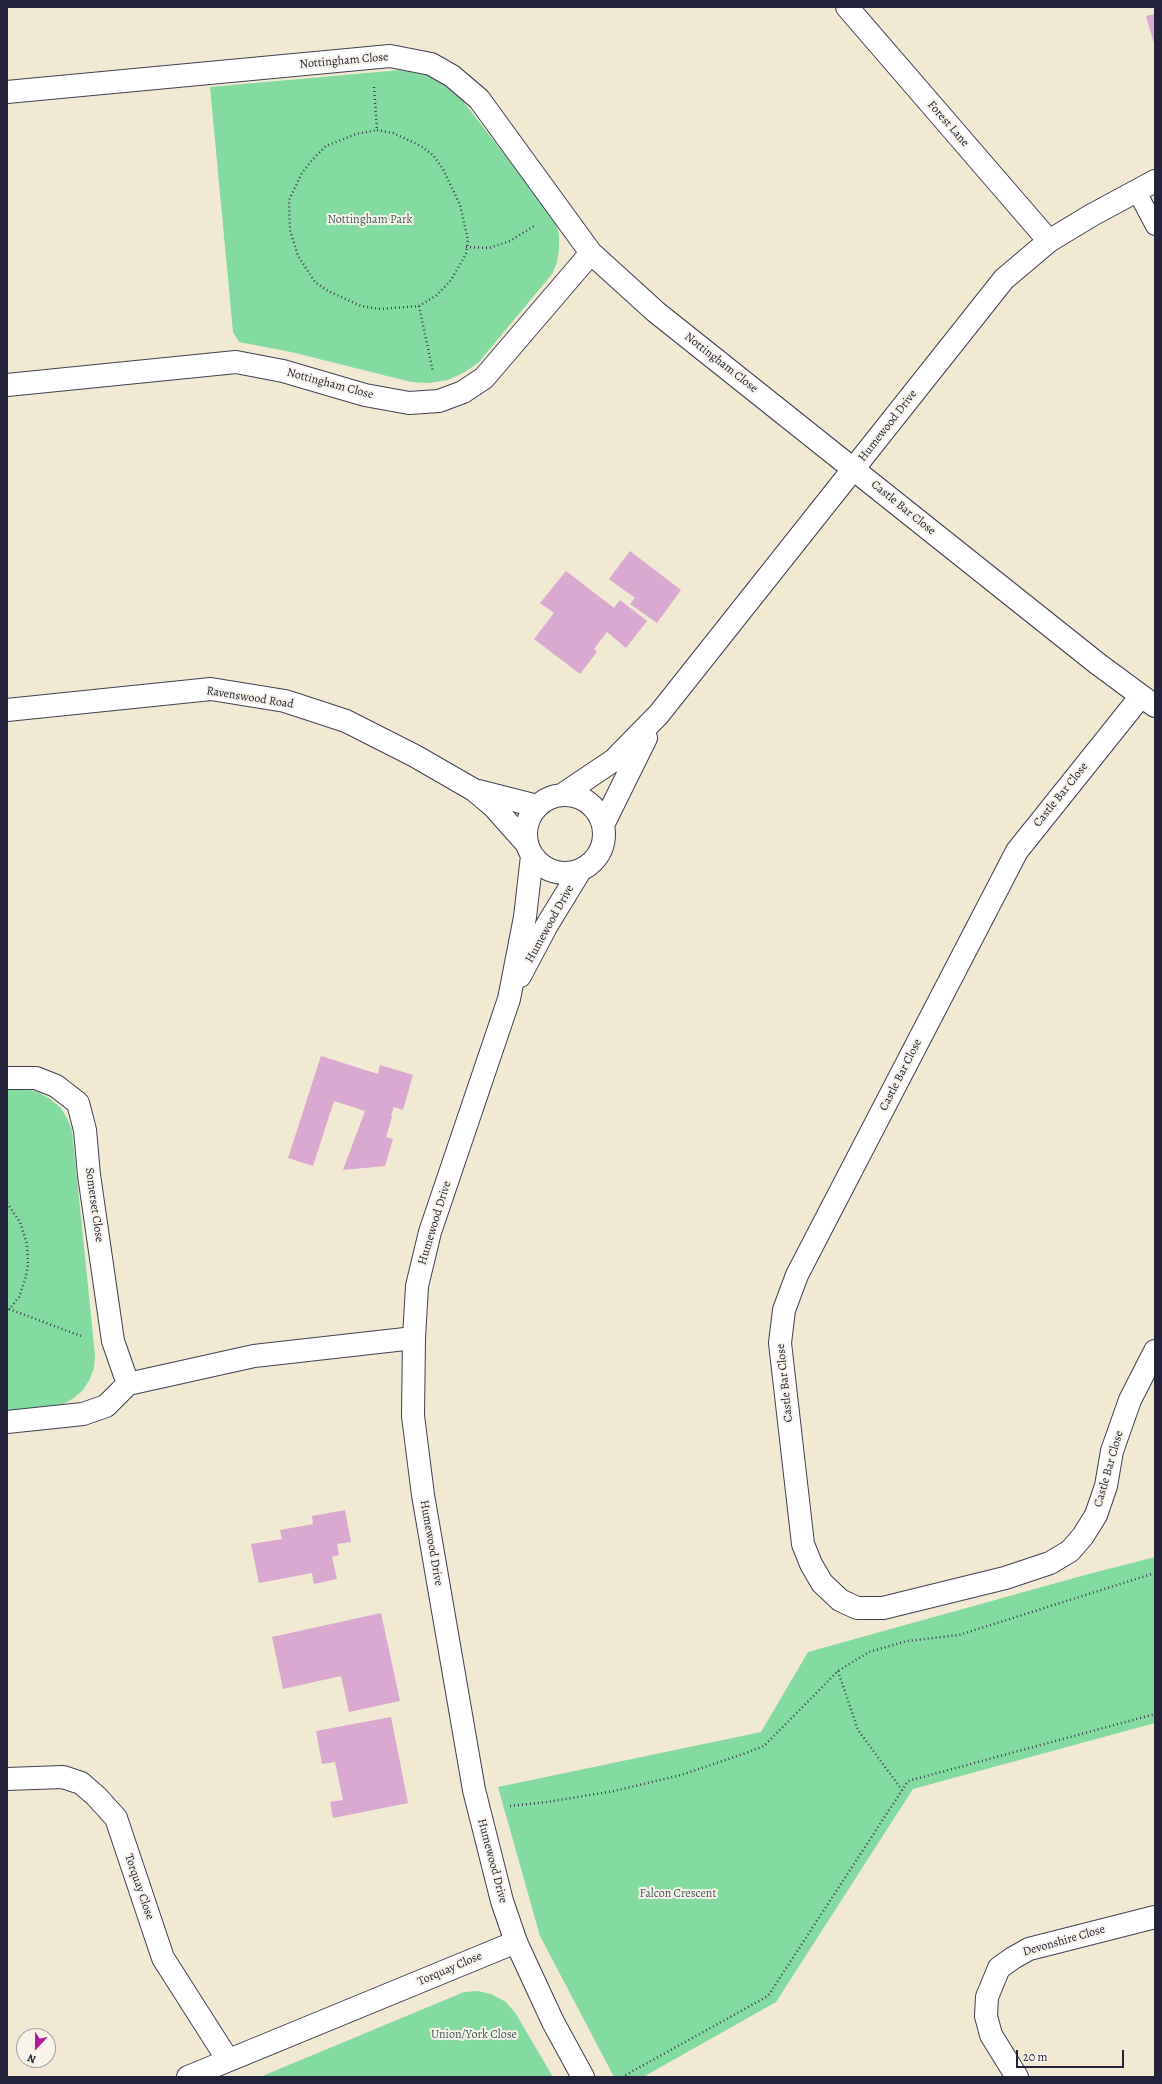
<!DOCTYPE html>
<html>
<head>
<meta charset="utf-8">
<style>
	body { margin:0 }
	#map { position:relative; width:1162px; height:2084px; overflow:hidden; background:#f1e9d2; font-family:Alegreya,serif }
	canvas { display:block }
	.frame { position:absolute; inset:0; border:8px solid #22223b; pointer-events:none }
	.north { position:absolute; left:16px; top:2028px; width:40px; height:40px; box-sizing:border-box; background:#f7f3e8; border:1px solid #a29fa3; border-radius:50%; rotate:202deg; font-size:11px; font-weight:700; line-height:16px; text-align:center; color:#22223b }
	.north::after { content:''; display:block; margin:auto; width:14px; height:18px; background:#b5179e; clip-path:polygon(50% 0,100% 100%,50% 72%,0 100%) }
	.scale { position:absolute; left:1016px; top:2050px; width:108px; height:18px; box-sizing:border-box; border:2px solid #22223b; border-top:0; padding-left:5px; font-size:12px; line-height:14px; white-space:nowrap; color:#22223b; -webkit-text-stroke:3px #f7f3e8; paint-order:stroke }
</style>
</head>
<body>
<div id="map">
<canvas width="1162" height="2084"></canvas>
<div class="frame"></div>
<div class="north">N</div>
<div class="scale">20 m</div>
</div>
<script>
const ctx = document.querySelector('canvas').getContext('2d');
ctx.lineJoin = 'round';
function fillPath(path, color) {
  ctx.fillStyle = color;
  ctx.fill(path, 'evenodd');
}
function poly(rows) {
  const path = new Path2D();
  for (const r of rows) {
    if (r.length === 3) {
      path.moveTo(r[0] + r[2], r[1]);
      path.arc(r[0], r[1], r[2], 0, 2 * Math.PI);
      continue;
    }
    path.moveTo(r[0], r[1]);
    for (let i = 2; i < r.length; i += 2) path.lineTo(r[i], r[i + 1]);
  }
  return path;
}
function trace(path, color, width, dash) {
  ctx.strokeStyle = color;
  ctx.lineWidth = width;
  ctx.lineCap = dash ? 'butt' : 'round';
  ctx.setLineDash(dash || []);
  ctx.stroke(path);
}
function drawText(font, color, halo, rows, align = 'center') {
  ctx.font = font + ' Alegreya,serif';
  ctx.lineWidth = 4;
  ctx.setLineDash([]);
  ctx.textBaseline = 'middle';
  ctx.strokeStyle = halo;
  ctx.fillStyle = color;
  for (const [text, x, y, turn = 0] of rows) {
    ctx.save();
    ctx.translate(x, y);
    ctx.rotate((+turn || 0) * Math.PI / 180);
    ctx.textAlign = isNaN(turn) ? turn : align;
    if (halo) ctx.strokeText(text, 0, 0);
    ctx.fillText(text, 0, 0);
    ctx.restore();
  }
}
const green = poly([
	[400,70,416,72,432,77,456,92,555,220,559,235,559,250,557,262,552,274,479,362,465,372,448,380,429,383,411,382,291,352,239,342,233,332,210,87],
	[7,1088,25,1089,38,1092,50,1099,60,1107,67,1118,72,1130,95,1355,94,1368,90,1379,83,1390,74,1398,63,1404,51,1407,7,1411],
	[1155,1557,1155,1723,913,1789,776,2002,643,2077,614,2077,540,1936,498,1787,761,1732,808,1652,1085,1575],
	[478,1991,491,1994,506,2002,516,2014,553,2077,260,2077,464,1992]
]);
const building = poly([
	[1155,14,1155,47,1146,16],
	[630,551,681,590,657,623,630,604,635,598,609,579],
	[566,571,614,608,620,600,647,621,626,648,607,632,594,649,597,652,580,674,534,639,554,613,540,603],
	[321,1056,378,1074,380,1065,413,1075,403,1110,394,1107,391,1116,392,1117,386,1137,393,1139,385,1166,343,1170,365,1111,334,1101,313,1166,288,1158],
	[345,1510,351,1542,337,1544,339,1555,332,1557,337,1579,314,1584,312,1573,259,1583,251,1544,282,1539,280,1530,313,1524,312,1516],
	[381,1613,400,1701,349,1712,341,1676,283,1689,272,1637],
	[391,1717,408,1803,333,1818,330,1802,343,1800,335,1762,322,1764,316,1731]
]);
const path = poly([
	[374,87,377,130],
	[377,130,393,133,421,146,433,155,443,169,460,205,468,240,466,254,451,280,437,295,419,306,380,309,361,306,328,291,315,282,298,256,290,230,289,200,302,173,313,159,326,146,356,134,377,130],
	[466,247,489,248,510,241,534,226],
	[419,306,433,372],
	[7,1203,20,1222,27,1244,28,1265,25,1280,19,1297,7,1312],
	[9,1309,81,1336],
	[838,1671,858,1730,902,1790],
	[510,1806,547,1802,614,1791,681,1775,746,1753,764,1746,838,1671,869,1652,907,1641,959,1635,1155,1573],
	[622,2077,768,1996,908,1781,1155,1714]
]);
const service = poly([
	[1136,190,1155,226]
]);
const minor = poly([
	[847,7,1049,241],
	[7,92,390,56,431,64,452,76,479,99,591,253,656,312,1098,664,1155,706],
	[7,385,236,362,283,371,365,395,409,403,439,401,463,392,484,378,591,253],
	[1141,696,1017,851,797,1275,784,1310,780,1343,803,1544,811,1564,822,1583,840,1600,857,1608,883,1608,1005,1578,1050,1563,1070,1551,1083,1536,1096,1515,1106,1486,1112,1451,1130,1400,1155,1351],
	[7,710,211,689,285,701,346,721,415,756,474,790,493,806,526,843],
	[478,791,537,806],
	[7,1078,36,1078,56,1086,78,1103,85,1130,89,1175,113,1341,128,1384],
	[7,1422,83,1414,106,1406,128,1384,254,1356,414,1338],
	[7,1779,63,1777,81,1783,96,1796,116,1818,163,1958,228,2060],
	[188,2077,516,1942],
	[1017,2077,991,2035,986,2016,987,1997,999,1968,1013,1958,1029,1949,1155,1917]
]);
const tertiary = poly([
	[565,834,39],
	[562,795,614,760,659,714,1004,279,1049,241,1092,215,1155,181],
	[603,825,646,738],
	[532,856,525,917,509,999,430,1232,417,1286,414,1338,413,1416,423,1495,474,1790,502,1901,516,1942,553,2022,583,2077],
	[520,976,547,925,580,871]
]);
const streetNames = [
	["Nottingham Close",344,61,-5],
	["Forest Lane",948,124,49],
	["Nottingham Close",721,363,38],
	["Nottingham Close",330,384,15],
	["Humewood Drive",888,426,-52],
	["Castle Bar Close",903,508,39],
	["Ravenswood Road",250,698,9],
	["Castle Bar Close",1061,795,-51],
	["Humewood Drive",550,924,-61],
	["Castle Bar Close",901,1075,-63],
	["Somerset Close",94,1205,82],
	["Humewood Drive",435,1223,-73],
	["Castle Bar Close",785,1383,-96],
	["Castle Bar Close",1109,1469,-74],
	["Humewood Drive",431,1543,80],
	["Humewood Drive",492,1861,75],
	["Torquay Close",139,1887,71],
	["Devonshire Close",1064,1941,-16],
	["Torquay Close",450,1969,-23]
];
const parkNames = [
	["Nottingham Park",370,220],
	["Falcon Crescent",678,1894],
	["Union/York Close",474,2035]
];
fillPath(green, '#84db9f');
fillPath(building, '#daa8d1');
trace(service, '#414052', 20);
trace(minor, '#414052', 24);
trace(tertiary, '#414052', 24);
trace(path, '#414052', 2.5, [1, 3]);
trace(service, '#fff', 18);
trace(minor, '#fff', 22);
trace(tertiary, '#fff', 22);
drawText('12px', '#22223b', '#f7f3e8', streetNames);
drawText('12px', '#3f5a59', '#f7f3e8', parkNames);
</script>
</body>
</html>
